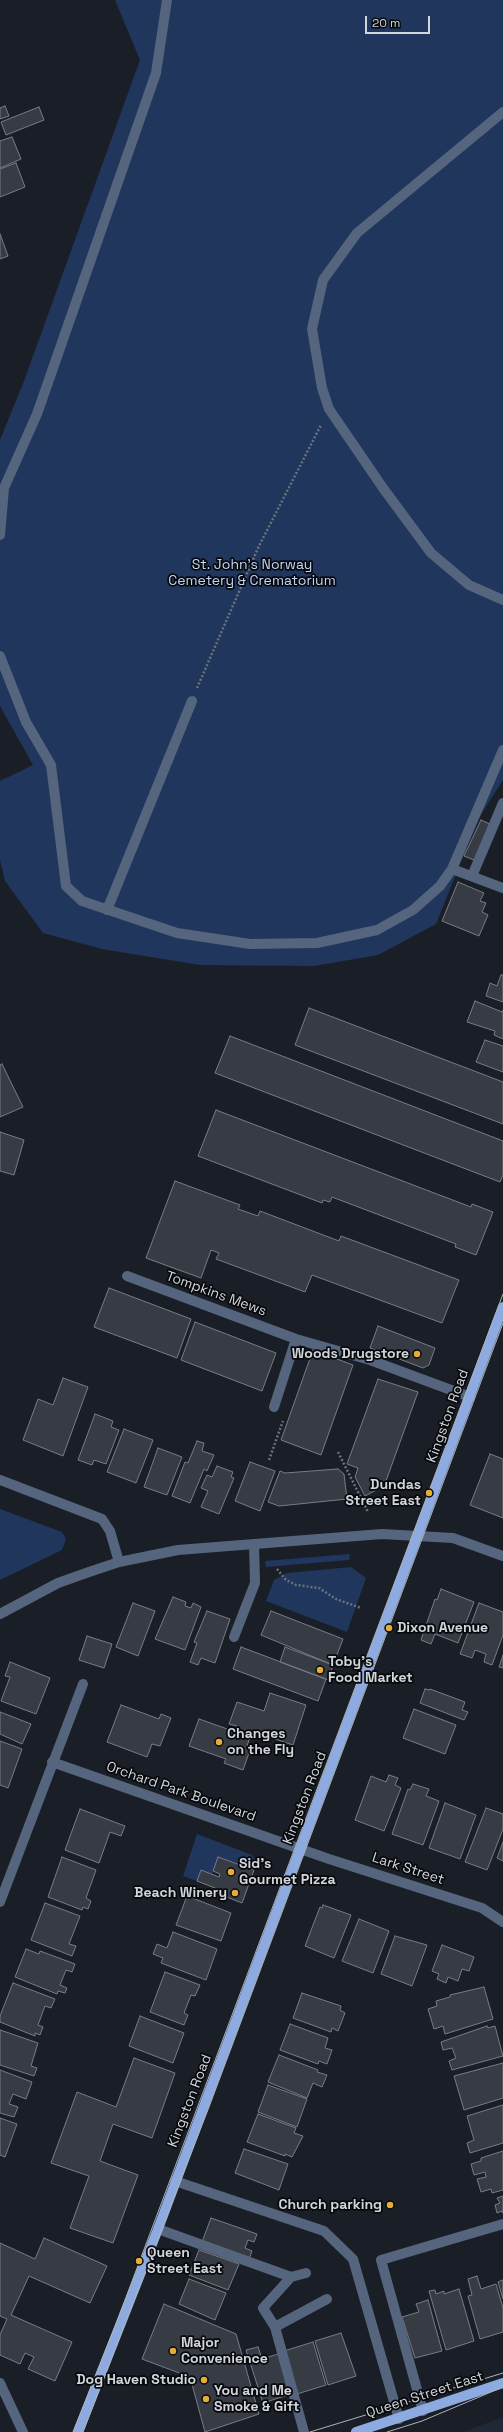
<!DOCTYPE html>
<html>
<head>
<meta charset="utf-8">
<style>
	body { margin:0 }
	#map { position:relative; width:503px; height:2432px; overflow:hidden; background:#1a1f27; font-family:"Space Grotesk",sans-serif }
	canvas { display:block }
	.scale { position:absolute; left:365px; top:16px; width:65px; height:18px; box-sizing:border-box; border:2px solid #d2d6db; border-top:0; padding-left:5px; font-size:12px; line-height:14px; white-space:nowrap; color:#d2d6db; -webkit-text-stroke:3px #07090c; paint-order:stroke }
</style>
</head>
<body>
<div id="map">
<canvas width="503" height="2432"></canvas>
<div class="scale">20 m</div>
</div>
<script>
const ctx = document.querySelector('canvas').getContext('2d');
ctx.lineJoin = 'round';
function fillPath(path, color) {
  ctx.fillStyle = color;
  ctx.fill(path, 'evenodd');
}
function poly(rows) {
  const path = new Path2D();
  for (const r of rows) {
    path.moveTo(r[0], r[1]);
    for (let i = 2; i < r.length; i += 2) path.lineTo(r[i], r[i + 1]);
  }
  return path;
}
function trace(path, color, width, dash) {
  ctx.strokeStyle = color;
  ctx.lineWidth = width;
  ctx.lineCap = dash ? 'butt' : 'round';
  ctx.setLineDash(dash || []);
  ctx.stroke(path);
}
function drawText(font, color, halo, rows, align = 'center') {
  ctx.font = font + ' "Space Grotesk",sans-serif';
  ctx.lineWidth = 3.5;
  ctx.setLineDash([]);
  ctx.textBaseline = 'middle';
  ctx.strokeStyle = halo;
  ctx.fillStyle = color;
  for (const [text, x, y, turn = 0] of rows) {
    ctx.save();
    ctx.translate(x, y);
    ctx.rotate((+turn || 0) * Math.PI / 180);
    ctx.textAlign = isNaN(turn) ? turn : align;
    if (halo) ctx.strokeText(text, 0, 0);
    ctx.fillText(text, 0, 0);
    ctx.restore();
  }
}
const built = poly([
	[503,2417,503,2432,463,2432]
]);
const green = poly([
	[115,0,503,0,503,780,478,819,436,924,378,955,314,966,200,965,102,949,43,933,5,881,0,860,0,781,33,765,0,706,0,440,24,381,140,60],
	[0,1509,62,1532,66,1539,62,1550,0,1580],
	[350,1554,349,1560,266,1567,265,1561],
	[351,1567,366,1578,347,1632,266,1601,274,1580,287,1573],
	[197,1834,252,1855,259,1865,260,1870,218,1857,212,1875,201,1870,197,1881,183,1876]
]);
const building = poly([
	[5,106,9,116,0,119,0,108,5,106],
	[39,107,44,120,6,135,1,122,39,107],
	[12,137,21,159,0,168,0,141,12,137],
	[16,163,25,187,0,197,0,169,16,163],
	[0,234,8,256,0,259,0,234],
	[481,820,490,824,474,860,464,856,481,820],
	[458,882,484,893,480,901,486,903,482,912,488,915,479,936,442,921,458,882],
	[501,975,503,975,503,1002,486,996,490,983,497,986,501,975],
	[475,1001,502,1012,503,1010,503,1039,494,1035,495,1031,467,1022,475,1001],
	[309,1008,503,1082,503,1124,295,1045,309,1008],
	[230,1036,503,1141,503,1175,500,1182,215,1073,230,1036],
	[485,1040,503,1046,503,1072,476,1062,485,1040],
	[2,1064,23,1107,0,1117,0,1065,2,1064],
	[216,1110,471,1207,472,1204,493,1212,476,1255,455,1247,456,1244,332,1197,330,1202,323,1200,322,1203,198,1156,216,1110],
	[0,1132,24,1140,14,1175,0,1171,0,1132],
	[175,1181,240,1205,238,1209,258,1216,260,1211,339,1241,341,1236,459,1280,442,1323,312,1275,305,1292,216,1259,219,1253,211,1250,201,1278,146,1258,175,1181],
	[109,1288,191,1319,177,1358,94,1327,109,1288],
	[195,1322,276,1353,262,1391,181,1360,195,1322],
	[378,1326,435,1348,429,1365,423,1368,370,1348,378,1326],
	[313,1350,353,1365,321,1455,281,1440,313,1350],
	[63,1378,88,1387,63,1456,23,1440,38,1399,53,1405,63,1378],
	[378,1379,418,1392,386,1481,384,1480,382,1487,365,1496,355,1477,358,1468,347,1464,378,1379],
	[95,1414,113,1421,111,1427,119,1430,106,1464,94,1460,92,1465,78,1460,95,1414],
	[124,1429,153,1440,136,1483,107,1472,124,1429],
	[197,1441,204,1443,202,1451,214,1455,207,1471,204,1469,190,1503,172,1496,185,1462,188,1463,197,1441],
	[158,1448,182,1457,167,1495,144,1487,158,1448],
	[490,1454,503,1459,503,1518,470,1505,490,1454],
	[250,1462,275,1471,260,1511,235,1501,250,1462],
	[217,1466,233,1472,231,1477,234,1478,219,1514,201,1507,208,1491,201,1488,207,1475,212,1477,217,1466],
	[338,1469,344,1474,347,1499,279,1506,268,1502,280,1471,285,1473,338,1469],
	[441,1589,474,1602,458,1643,435,1634,431,1644,421,1640,435,1599,437,1600,441,1589],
	[173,1597,186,1602,185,1606,191,1608,193,1603,201,1607,185,1650,155,1639,173,1597],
	[133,1603,155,1611,138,1656,116,1647,133,1603],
	[479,1603,503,1612,503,1635,492,1665,484,1662,486,1654,475,1650,472,1658,460,1654,479,1603],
	[207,1611,230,1619,215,1663,201,1658,198,1665,190,1662,197,1643,194,1642,207,1611],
	[271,1611,343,1639,333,1665,261,1635,271,1611],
	[87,1636,112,1644,104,1668,79,1660,87,1636],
	[241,1647,326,1679,318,1701,233,1669,241,1647],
	[285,1647,333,1665,328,1680,280,1662,285,1647],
	[503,1655,503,1668,499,1667,503,1655],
	[10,1662,50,1678,36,1714,1,1701,10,1677,5,1676,10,1662],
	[425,1689,430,1690,430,1689,465,1702,462,1710,468,1712,464,1720,420,1703,425,1689],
	[270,1693,306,1705,293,1745,249,1730,247,1734,235,1731,237,1726,229,1724,237,1702,264,1711,270,1693],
	[121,1705,159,1719,161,1714,171,1718,160,1746,152,1744,147,1757,107,1742,121,1705],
	[414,1709,456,1725,445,1754,403,1738,414,1709],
	[0,1712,31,1724,22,1744,0,1734,0,1712],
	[199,1719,250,1737,247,1746,251,1747,243,1770,224,1763,226,1759,189,1746,199,1719],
	[0,1741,22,1749,8,1788,0,1785,0,1741],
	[389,1775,398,1778,395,1785,401,1788,384,1831,355,1820,371,1776,386,1782,389,1775],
	[413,1784,429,1789,426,1796,439,1801,423,1845,392,1834,408,1789,410,1790,413,1784],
	[445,1803,476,1815,460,1859,429,1848,445,1803],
	[486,1808,503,1814,503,1829,487,1870,465,1862,486,1808],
	[80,1809,125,1826,121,1836,110,1832,99,1863,65,1850,80,1809],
	[503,1842,503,1861,497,1858,503,1842],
	[62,1857,96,1870,86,1898,91,1901,88,1909,83,1907,82,1910,48,1897,62,1857],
	[218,1857,254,1870,242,1903,214,1892,215,1888,197,1881,201,1870,219,1877,220,1874,213,1871,218,1857],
	[187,1896,231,1913,221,1941,176,1925,187,1896],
	[45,1903,80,1916,69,1944,76,1946,72,1956,31,1940,45,1903],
	[323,1905,351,1915,334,1958,305,1946,320,1907,322,1908,323,1905],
	[359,1919,389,1931,373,1973,342,1961,359,1919],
	[173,1932,217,1949,206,1980,161,1963,163,1958,153,1954,157,1944,167,1948,173,1932],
	[395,1936,427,1945,412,1986,381,1974,395,1936],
	[442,1945,474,1957,469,1971,462,1969,458,1981,448,1977,446,1983,437,1979,439,1974,432,1971,442,1945],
	[26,1949,39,1954,40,1951,75,1964,72,1972,66,1970,60,1985,67,1988,65,1993,58,1991,57,1994,15,1977,26,1949],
	[165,1972,200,1985,195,1996,191,1995,184,2013,188,2015,184,2025,150,2012,165,1972],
	[13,1983,55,1999,51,2008,45,2006,38,2025,43,2027,40,2035,35,2033,35,2036,0,2022,0,2016,13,1983],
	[484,1987,493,2019,445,2034,443,2026,434,2029,428,2009,437,2006,436,2001,450,1997,450,1995,484,1987],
	[302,1993,341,2006,340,2010,345,2013,338,2031,332,2028,331,2032,293,2018,302,1993],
	[140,2016,184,2033,173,2063,129,2046,140,2016],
	[290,2024,328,2038,325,2048,332,2050,327,2064,319,2061,318,2064,280,2050,290,2024],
	[487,2026,488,2028,495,2026,503,2056,452,2070,449,2061,456,2058,452,2048,443,2050,441,2042,487,2026],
	[0,2030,38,2043,31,2066,37,2068,34,2076,0,2065,0,2030],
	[279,2055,318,2070,317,2072,327,2075,322,2087,313,2083,307,2098,268,2082,279,2055],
	[134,2058,175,2073,152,2138,113,2124,100,2161,138,2175,113,2243,70,2228,89,2176,51,2163,77,2092,116,2107,134,2058],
	[503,2063,503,2098,464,2110,454,2076,503,2063],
	[0,2070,32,2082,26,2099,13,2094,9,2104,18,2107,14,2117,0,2113,0,2070],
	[268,2085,307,2099,297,2127,258,2112,268,2085],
	[503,2105,503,2143,470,2153,467,2143,474,2140,467,2116,503,2105],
	[258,2114,296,2128,294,2133,303,2136,292,2157,285,2154,285,2156,247,2142,258,2114],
	[0,2118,17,2124,5,2157,0,2155,0,2118],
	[244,2149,288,2164,279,2190,235,2173,244,2149],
	[503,2151,503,2190,492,2193,491,2189,481,2192,477,2179,486,2177,485,2172,474,2175,471,2164,481,2161,481,2158,503,2151],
	[503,2196,503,2213,502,2211,497,2213,495,2205,500,2203,497,2198,503,2196],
	[211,2218,257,2234,254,2242,248,2240,245,2248,252,2251,249,2259,202,2242,211,2218],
	[44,2238,107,2266,90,2303,29,2276,11,2315,72,2342,55,2381,28,2369,34,2357,25,2353,20,2364,0,2355,0,2335,7,2319,0,2316,0,2243,35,2259,44,2238],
	[199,2250,239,2264,228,2290,189,2275,199,2250],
	[477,2276,481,2289,496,2284,503,2308,503,2332,480,2339,468,2296,472,2295,468,2279,477,2276],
	[189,2279,226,2293,215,2320,179,2304,189,2279],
	[503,2280,503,2299,498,2282,503,2280],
	[459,2289,474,2341,446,2350,429,2291,435,2290,436,2294,444,2291,444,2294,459,2289],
	[428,2300,442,2351,415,2358,402,2317,419,2312,416,2304,428,2300],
	[164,2304,236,2334,259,2414,205,2432,190,2377,142,2359,164,2304],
	[341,2333,356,2376,328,2385,315,2341,341,2333],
	[313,2342,326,2385,297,2394,284,2351,313,2342],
	[258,2347,262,2359,278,2354,291,2394,263,2403,246,2350,258,2347]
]);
const path = poly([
	[197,688,259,546,321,425],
	[338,1452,368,1512],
	[269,1460,283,1421],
	[277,1569,286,1580,296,1585,319,1588,336,1599,361,1608]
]);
const minor = poly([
	[503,112,357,233,323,280,312,329,322,388,329,409,383,488,431,553,469,585,503,600],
	[0,535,4,488,37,414,156,73,167,0],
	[0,656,26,722,51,765,66,886,82,901,177,933,250,944,317,943,377,930,413,910,440,886,452,869,503,750],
	[452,869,503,888],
	[472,876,503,803],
	[107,910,192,701],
	[127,1276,296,1339,370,1360,470,1397],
	[274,1407,296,1339],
	[0,1480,102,1519,110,1531,119,1562],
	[0,1614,58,1583,89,1572,119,1562,178,1550,382,1534,453,1538,503,1556],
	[234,1637,255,1583,254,1544],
	[52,1762,329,1859,482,1908,503,1922],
	[0,1902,83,1684],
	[175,2181,324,2231,353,2259,399,2419],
	[158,2229,291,2277],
	[275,2327,327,2299],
	[0,2383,23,2432],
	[423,2411,381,2260,503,2224],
	[304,2432,275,2327,263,2308,291,2277,306,2273]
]);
const major = poly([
	[78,2432,158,2229,503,1307],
	[356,2432,503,2383]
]);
const tram = poly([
	[73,2432,116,2324,503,1294],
	[83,2432,209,2107,503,1323],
	[310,2432,503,2373],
	[387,2432,422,2421,503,2387]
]);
const markers = [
	[417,1354,4,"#e6ad36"],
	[429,1493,4,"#e6ad36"],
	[389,1628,4,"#e6ad36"],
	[320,1670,4,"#e6ad36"],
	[219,1742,4,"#e6ad36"],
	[231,1872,4,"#e6ad36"],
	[235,1893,4,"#e6ad36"],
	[390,2205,4,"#e6ad36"],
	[139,2261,4,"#e6ad36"],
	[173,2351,4,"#e6ad36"],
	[204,2380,4,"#e6ad36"],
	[206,2399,4,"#e6ad36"]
];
const parkNames = [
	["St. John's Norway",252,565],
	["Cemetery & Crematorium",252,581]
];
const streetNames = [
	["Tompkins Mews",216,1294,20],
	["Kingston Road",448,1416,-70],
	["Orchard Park Boulevard",181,1792,19],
	["Kingston Road",305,1798,-69],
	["Lark Street",408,1869,18],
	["Kingston Road",190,2101,-69],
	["Queen Street East",425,2395,-18]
];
const poiNames = [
	["Woods Drugstore",409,1354,"right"],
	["Dundas",421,1485,"right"],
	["Street East",421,1501,"right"],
	["Dixon Avenue",397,1628],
	["Toby's",328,1662],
	["Food Market",328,1678],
	["Changes",227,1734],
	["on the Fly",227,1750],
	["Sid's",239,1864],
	["Gourmet Pizza",239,1880],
	["Beach Winery",227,1893,"right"],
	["Church parking",382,2205,"right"],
	["Queen",147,2253],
	["Street East",147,2269],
	["Major",181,2343],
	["Convenience",181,2359],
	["Dog Haven Studio",196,2380,"right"],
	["You and Me",214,2391],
	["Smoke & Gift",214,2407]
];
fillPath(built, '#212835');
fillPath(green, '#20365d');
fillPath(building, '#363b44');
trace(building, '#777d87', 1);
trace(path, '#6d7279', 2.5, [2, 2]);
trace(minor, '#56657e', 10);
trace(major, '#8dabe0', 10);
trace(tram, '#aeb2b8', 1);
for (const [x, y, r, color] of markers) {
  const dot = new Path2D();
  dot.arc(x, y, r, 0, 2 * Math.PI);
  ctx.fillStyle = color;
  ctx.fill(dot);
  trace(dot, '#07090c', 1.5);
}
drawText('14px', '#c1d5f7', '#07090c', parkNames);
drawText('14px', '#d2d6db', '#07090c', streetNames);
drawText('bold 14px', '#d2d6db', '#07090c', poiNames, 'left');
</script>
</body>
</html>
